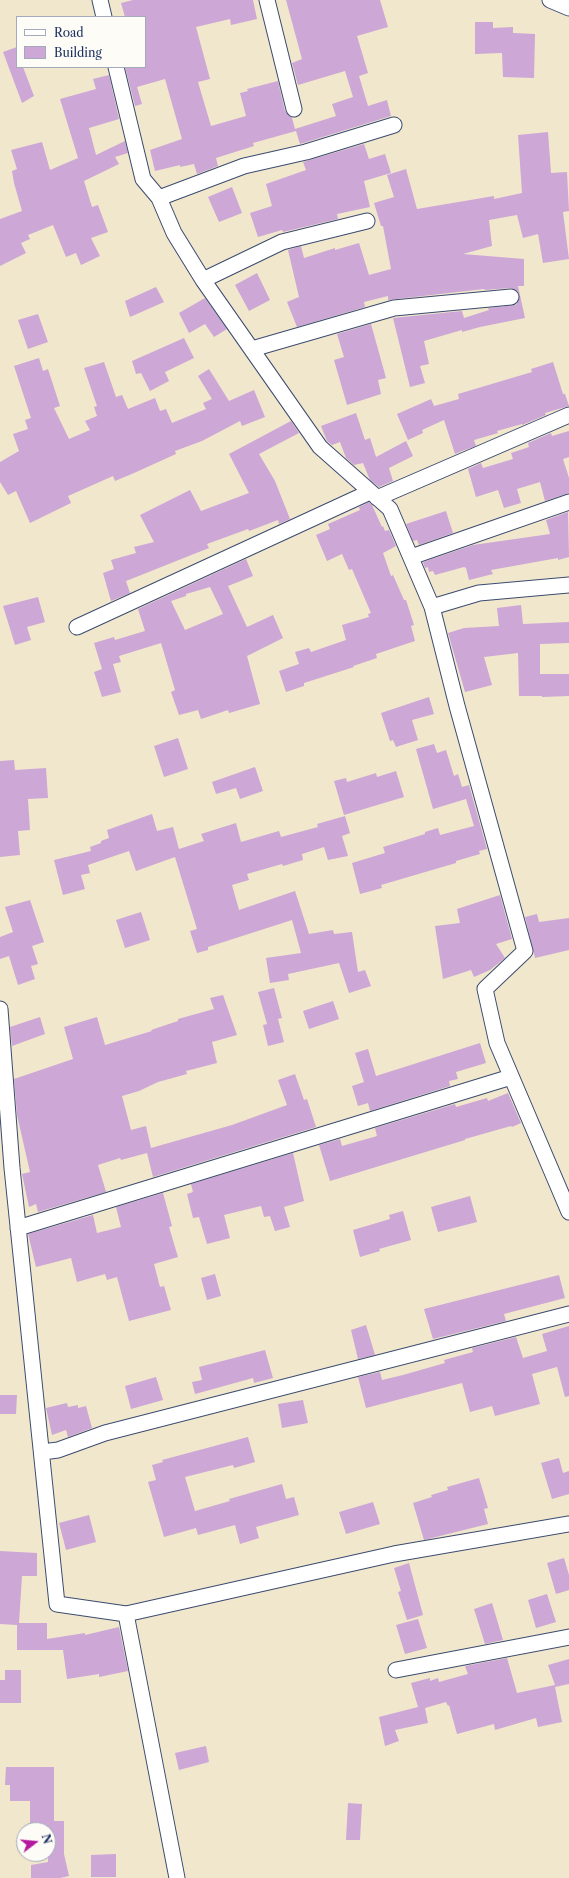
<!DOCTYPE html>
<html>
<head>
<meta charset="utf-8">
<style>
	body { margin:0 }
	#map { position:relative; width:569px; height:1878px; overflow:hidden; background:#f1e7cd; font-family:"Libre Caslon Text",serif }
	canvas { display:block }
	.legend { position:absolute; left:16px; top:16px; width:130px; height:52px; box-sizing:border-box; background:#fdfcf7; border:1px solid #a3aaba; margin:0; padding:5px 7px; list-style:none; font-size:12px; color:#1b2f5e }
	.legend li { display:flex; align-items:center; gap:8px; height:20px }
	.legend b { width:20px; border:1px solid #a3aaba }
	.north { position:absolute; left:16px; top:1822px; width:40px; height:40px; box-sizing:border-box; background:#fdfcf7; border:1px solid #a3aaba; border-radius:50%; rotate:74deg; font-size:11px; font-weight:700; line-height:16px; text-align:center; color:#1b2f5e }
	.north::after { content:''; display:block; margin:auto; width:14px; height:18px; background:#b5179e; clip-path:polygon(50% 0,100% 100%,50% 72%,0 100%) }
</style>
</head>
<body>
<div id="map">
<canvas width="569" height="1878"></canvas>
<ul class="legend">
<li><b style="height:5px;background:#fff"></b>Road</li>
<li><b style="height:11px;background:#cda7d6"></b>Building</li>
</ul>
<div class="north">N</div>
</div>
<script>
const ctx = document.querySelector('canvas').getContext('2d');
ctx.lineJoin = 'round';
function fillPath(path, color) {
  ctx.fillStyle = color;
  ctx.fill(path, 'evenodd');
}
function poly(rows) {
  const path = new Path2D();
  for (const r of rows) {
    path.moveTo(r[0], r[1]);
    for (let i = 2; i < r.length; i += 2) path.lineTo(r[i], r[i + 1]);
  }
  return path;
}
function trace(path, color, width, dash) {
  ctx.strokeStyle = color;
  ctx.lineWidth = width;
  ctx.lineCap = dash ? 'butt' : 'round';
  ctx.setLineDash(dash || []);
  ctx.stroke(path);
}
const building = poly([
	[133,0,253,0,257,19,231,25,230,19,196,27,210,79,198,82,211,126,246,116,240,93,248,91,247,89,278,81,285,111,292,118,295,129,336,116,332,104,353,97,345,71,298,85,292,63,302,59,286,0,380,0,388,27,357,36,368,73,359,76,368,106,387,100,391,116,300,144,296,131,253,143,254,146,216,158,218,166,197,174,194,164,180,167,180,165,155,171,150,150,182,139,165,79,137,87,142,104,135,106,125,67,145,67,145,17,125,17,121,3],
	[475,22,493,22,493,28,513,27,513,33,535,34,534,78,503,77,502,53,475,54],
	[17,47,17,67,23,67,34,96,22,103,3,52],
	[109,75,119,119,89,128,96,155,125,141,128,153,115,157,119,164,84,181,92,207,98,205,108,232,91,238,100,256,81,265,76,253,66,257,53,225,28,235,30,239,21,243,26,253,0,266,0,219,22,211,14,183,12,171,17,169,11,150,42,142,50,170,78,158,60,99,96,89,93,79],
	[548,132,551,173,567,172,569,211,563,212,569,259,543,263,538,234,523,238,517,215,489,220,492,246,463,254,524,259,524,286,518,286,525,318,480,327,462,332,462,330,424,341,429,364,420,366,425,383,410,387,393,318,462,311,464,318,489,310,488,308,516,305,519,300,518,292,511,288,485,290,484,289,388,300,388,296,364,302,365,307,297,327,287,302,299,297,288,250,301,246,304,258,335,248,335,250,359,243,369,275,391,269,383,226,381,226,374,203,394,197,387,175,406,169,417,209,494,196,494,199,522,193,518,135],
	[364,144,369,159,385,154,391,173,364,181,370,207,337,214,338,219,283,232,282,230,258,237,250,213,272,206,266,184,306,170,303,162],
	[232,187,242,213,219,222,208,197],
	[257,273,270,300,249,311,235,285],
	[156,287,164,302,130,317,125,301],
	[205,298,227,329,214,337,205,324,189,333,179,313],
	[38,314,48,342,28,349,18,320],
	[371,324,386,378,378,380,381,394,347,405,334,360,344,357,337,334],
	[184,338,194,358,165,372,169,381,150,391,141,373,136,374,132,361],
	[39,358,43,371,48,369,60,406,54,408,69,439,90,430,85,421,97,416,94,407,97,406,84,368,104,362,116,397,122,395,128,409,155,398,160,411,166,409,172,423,206,409,203,403,212,399,198,376,209,369,229,401,254,390,265,417,242,426,240,421,202,441,175,451,176,454,134,473,115,481,113,476,68,496,71,503,30,523,16,491,8,495,0,482,0,462,19,451,13,434,28,429,25,420,31,418,14,366],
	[553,362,563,394,565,394,569,406,545,413,546,415,522,425,522,424,497,431,498,433,474,440,476,446,462,451,455,454,444,420,422,430,423,433,408,440,397,414,429,400,431,399,434,406,459,399,458,394,532,372,531,369],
	[356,413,365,440,370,438,376,457,406,441,413,456,389,468,393,481,379,487,370,480,363,463,354,465,346,458,340,442,332,445,327,441,321,426],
	[291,421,299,433,259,454,275,481,290,519,279,524,278,520,249,531,248,529,207,544,209,548,126,581,130,593,111,601,103,573,114,569,111,560,136,553,134,547,154,542,140,515,190,490,201,511,249,493,229,454],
	[569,431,569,457,563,459,569,478,569,493,545,501,540,482,517,489,521,503,504,508,498,490,476,497,468,469,481,463,483,468,513,459,511,453,529,447,528,443,551,433,552,436],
	[369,502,372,505,382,527,383,526,385,531,389,530,396,546,383,553,391,576,393,575,404,600,406,600,414,625,411,626,415,641,376,654,377,658,353,666,354,667,304,683,304,686,286,692,279,671,299,664,295,652,309,648,311,652,346,640,342,625,369,617,368,614,371,613,352,569,349,570,342,554,327,561,316,535,330,529,328,524,360,510,359,507],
	[446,511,453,533,419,545,417,540,413,541,406,524],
	[568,512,569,557,558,560,558,558,491,570,493,574,469,580,466,568,464,567,435,575,433,571,429,572,428,567,425,568,423,562,473,545,550,534,546,520],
	[246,559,253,576,228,586,247,627,273,615,283,638,247,656,260,704,229,713,228,710,201,719,198,710,179,715,171,692,175,690,161,643,119,656,121,662,113,664,121,692,102,697,94,672,102,669,94,643,114,637,115,640,145,631,138,609],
	[210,587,223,614,185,630,171,601,186,596,186,594],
	[38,597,45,622,27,627,31,640,15,645,3,606],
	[521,605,523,624,569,622,569,643,540,644,540,674,569,674,569,696,542,697,542,696,519,696,518,653,484,657,492,685,465,692,448,633,464,628,499,626,497,608],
	[429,697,434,714,412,720,418,740,396,747,393,740,390,741,381,713],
	[178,738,188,769,164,777,154,746],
	[434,744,437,753,446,750,454,776,458,774,462,787,469,785,487,849,479,851,480,854,456,861,456,863,381,885,382,888,360,894,352,863,385,853,383,847,425,834,425,832,438,828,440,835,474,826,466,799,433,809,416,749],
	[14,760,15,770,46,768,48,798,28,799,30,830,18,831,20,855,0,857,0,761],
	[255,767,263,791,240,799,236,788,216,794,212,782],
	[396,771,404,797,344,815,334,781,346,778,347,782,376,773,377,777],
	[152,814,157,831,173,827,179,849,204,841,201,834,236,823,241,842,279,831,281,837,318,827,317,824,345,816,350,833,342,836,348,856,328,860,324,847,302,854,303,860,283,866,282,864,247,874,249,880,232,885,239,910,295,891,309,934,333,930,334,934,352,932,358,972,365,970,371,986,349,993,339,963,288,974,289,980,270,983,266,958,301,953,292,920,208,947,208,950,197,953,190,931,197,929,175,857,136,871,129,851,88,865,90,873,81,875,85,889,63,895,54,860,91,851,90,847,101,843,101,841,109,838,107,830],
	[500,895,512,939,496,944,505,958,490,970,474,977,471,970,443,979,435,926,460,923,457,909],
	[30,900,44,942,32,946,38,964,31,966,35,979,18,985,9,956,0,959,0,937,13,932,5,907],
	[141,912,150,940,125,948,116,920],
	[537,914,539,922,569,918,569,950,535,958,525,917],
	[274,988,282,1018,278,1019,284,1042,268,1046,263,1025,267,1024,258,992],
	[223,995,237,1035,212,1042,217,1063,186,1071,187,1074,158,1082,139,1091,122,1096,131,1130,146,1126,151,1148,232,1125,287,1105,278,1080,295,1074,304,1100,307,1099,316,1127,153,1177,147,1153,121,1160,120,1158,98,1165,106,1192,38,1212,36,1204,29,1207,22,1174,30,1172,17,1115,14,1079,73,1059,64,1027,97,1017,105,1045,152,1031,151,1030,178,1021,178,1019,214,1009,210,998],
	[333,1001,339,1019,309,1029,303,1011],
	[40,1017,45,1034,12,1046,10,1027],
	[480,1043,486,1063,456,1072,458,1079,449,1081,450,1086,370,1111,368,1103,358,1106,352,1086,364,1082,355,1053,368,1049,376,1076],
	[508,1093,521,1123,512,1127,511,1126,465,1139,465,1140,330,1181,319,1145,340,1139,342,1146,377,1136,375,1128,455,1104,456,1107,487,1098,488,1101],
	[293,1153,304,1201,284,1207,290,1227,275,1231,270,1216,264,1217,261,1206,224,1215,230,1238,207,1244,199,1217,193,1218,187,1194,193,1192,191,1184],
	[163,1193,172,1226,169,1227,178,1257,154,1264,160,1287,164,1286,171,1310,129,1321,117,1277,107,1280,105,1274,77,1282,71,1258,36,1267,28,1234,93,1215,97,1233,121,1227,116,1207],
	[470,1196,477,1222,438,1232,431,1207],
	[403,1211,411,1240,379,1249,380,1251,360,1257,353,1230,390,1219,389,1215],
	[215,1274,221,1296,207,1300,201,1278],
	[559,1275,565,1298,504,1314,506,1321,433,1339,424,1309],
	[366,1325,375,1355,358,1359,351,1330],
	[569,1326,569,1396,565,1397,557,1367,532,1374,540,1404,495,1416,492,1406,470,1412,462,1383,366,1408,358,1377,380,1372,382,1380,403,1375,445,1363,444,1360,473,1352,472,1348,516,1337,523,1358,547,1351,542,1334],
	[265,1350,273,1378,254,1383,253,1378,195,1394,192,1382,202,1380,199,1367],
	[156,1377,163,1400,131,1409,125,1386],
	[0,1395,17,1395,16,1414,0,1414],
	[303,1400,308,1423,282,1428,278,1404],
	[67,1403,68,1407,78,1405,78,1408,86,1406,92,1428,68,1437,66,1430,52,1435,46,1408],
	[248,1437,255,1462,234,1468,233,1465,185,1477,195,1511,230,1501,229,1499,282,1484,286,1499,294,1497,299,1515,256,1527,259,1538,240,1544,235,1525,198,1535,196,1528,164,1537,148,1482,156,1480,152,1465,163,1462,162,1460],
	[559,1458,563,1473,569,1471,569,1494,552,1499,541,1463],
	[479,1478,488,1508,484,1509,488,1524,424,1540,413,1503,432,1497,431,1495,448,1490,447,1487],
	[373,1502,380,1524,346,1534,339,1512],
	[89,1515,96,1542,66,1550,59,1523],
	[0,1551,37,1553,37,1576,22,1576,19,1623,47,1623,47,1639,85,1633,85,1635,119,1627,128,1671,99,1677,99,1674,67,1679,63,1650,17,1650,17,1625,0,1624],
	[564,1558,569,1575,569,1590,556,1594,547,1563],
	[409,1563,423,1615,407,1620,398,1592,401,1591,394,1568],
	[547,1594,556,1622,536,1628,528,1600],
	[492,1603,503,1640,485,1644,474,1609],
	[418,1619,427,1648,405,1654,396,1625],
	[507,1658,517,1693,555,1685,548,1665,569,1659,569,1684,555,1687,562,1722,538,1727,536,1718,495,1730,494,1724,457,1734,449,1705,448,1706,446,1702,425,1708,428,1723,395,1730,399,1741,385,1746,379,1717,418,1707,411,1683,430,1678,430,1681,438,1678,439,1682,468,1674,465,1666],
	[5,1670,21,1670,21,1703,0,1703,0,1680,5,1680],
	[206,1746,209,1762,179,1770,175,1753],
	[6,1767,54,1767,54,1821,64,1821,64,1854,69,1876,60,1878,31,1878,31,1865,48,1862,48,1830,30,1830,30,1801,10,1801,10,1785,5,1785],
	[348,1803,362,1804,360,1840,346,1840],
	[116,1854,116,1877,91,1877,91,1855]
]);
const street = poly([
	[100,0,104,17],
	[267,0,294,109],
	[550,0,569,8],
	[116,67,143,179,159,198,174,233,203,280,320,447,390,509,432,607,457,706,525,951,485,989,497,1043,569,1212],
	[159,198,244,166,306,152,394,125],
	[203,280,282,242,367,221],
	[252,349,394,308,511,297],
	[377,498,569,415],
	[411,557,569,502],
	[432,607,479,593,569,585],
	[77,627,370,492],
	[0,1009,12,1168,57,1604,126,1614,177,1878],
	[18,1228,511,1077],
	[42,1452,58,1450,105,1433,569,1314],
	[126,1614,394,1554,569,1524],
	[396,1670,569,1637]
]);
fillPath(building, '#cda7d6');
trace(street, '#3b4b6f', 17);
trace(street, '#fff', 15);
</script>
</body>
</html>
